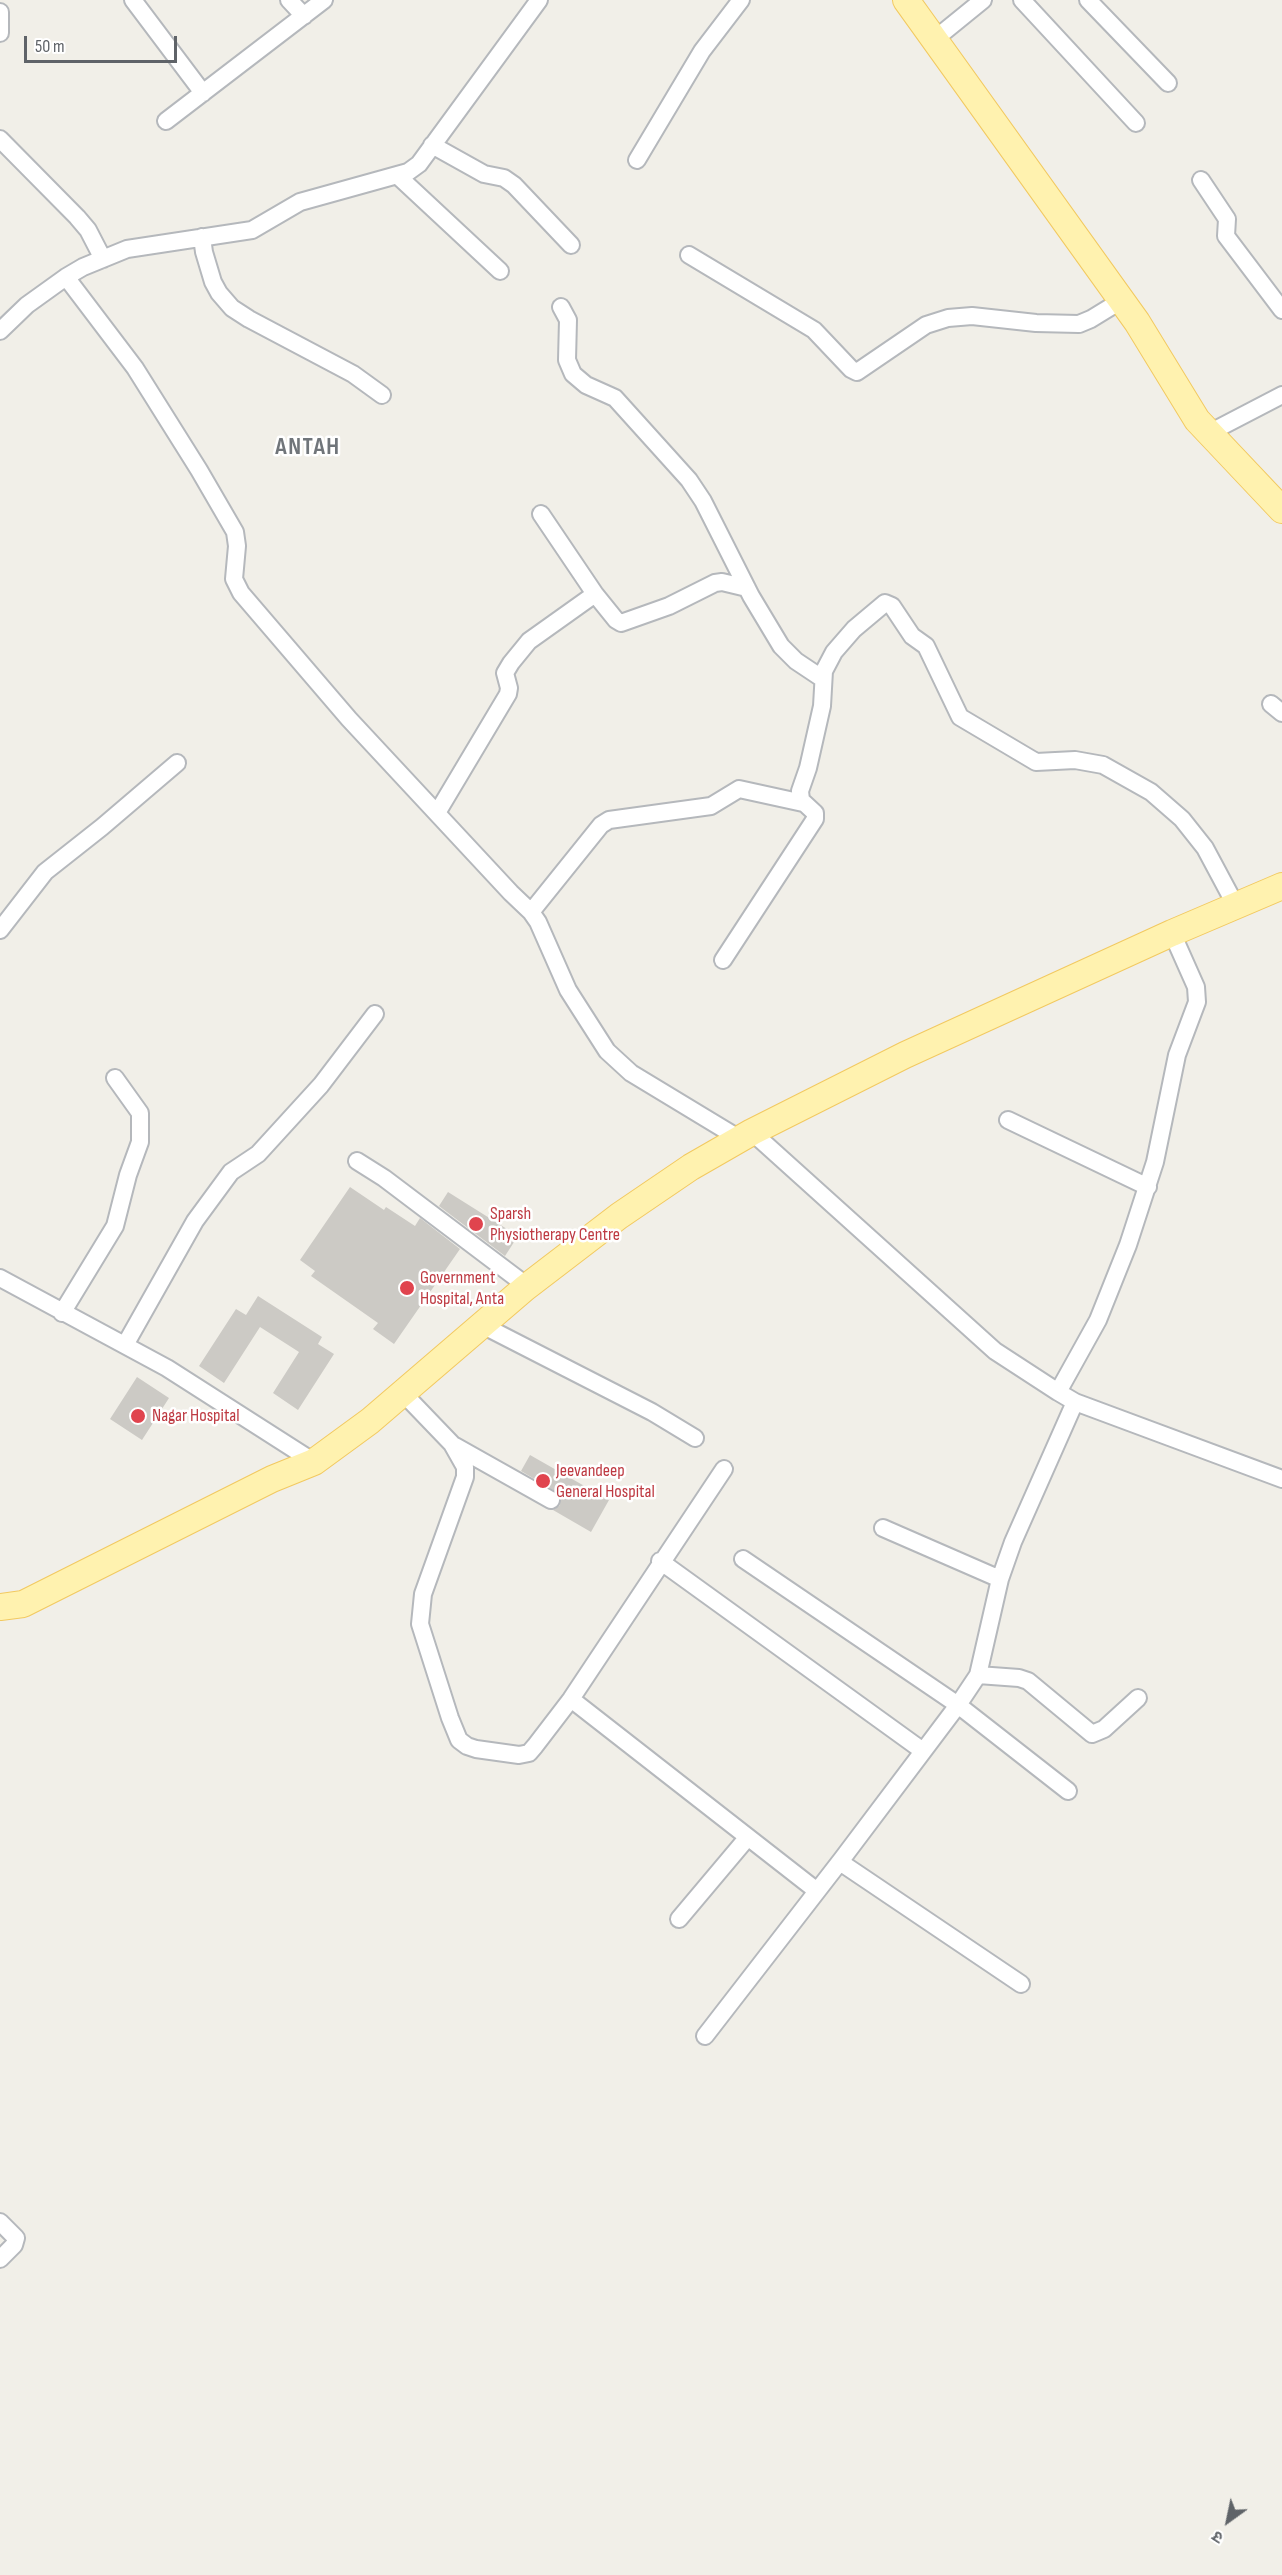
<!DOCTYPE html>
<html>
<head>
<meta charset="utf-8">
<style>
	body { margin:0 }
	#map { position:relative; width:1282px; height:2575px; overflow:hidden; background:#f1efe8; font-family:"Sofia Sans Condensed","Noto Sans Devanagari",sans-serif }
	canvas { display:block }
	.north { position:absolute; left:1198px; top:2491px; width:60px; height:60px; -webkit-text-stroke:4px #fff; paint-order:stroke; rotate:213deg; font-size:16px; font-weight:700; line-height:24px; text-align:center; color:#5f6368 }
	.north::after { content:''; display:block; margin:auto; width:21px; height:27px; background:#5f6368; clip-path:polygon(50% 0,100% 100%,50% 72%,0 100%) }
	.scale { position:absolute; left:24px; top:36px; width:153px; height:27px; box-sizing:border-box; border:3px solid #5f6368; border-top:0; padding-left:8px; font-size:18px; line-height:21px; white-space:nowrap; color:#5f6368; -webkit-text-stroke:4px #fff; paint-order:stroke }
</style>
</head>
<body>
<div id="map">
<canvas width="1282" height="2575"></canvas>
<div class="north">उ</div>
<div class="scale">50 m</div>
</div>
<script>
const ctx = document.querySelector('canvas').getContext('2d');
ctx.lineJoin = 'round';
function fillPath(path, color) {
  ctx.fillStyle = color;
  ctx.fill(path, 'evenodd');
}
function poly(rows) {
  const path = new Path2D();
  for (const r of rows) {
    path.moveTo(r[0], r[1]);
    for (let i = 2; i < r.length; i += 2) path.lineTo(r[i], r[i + 1]);
  }
  return path;
}
function trace(path, color, width, dash) {
  ctx.strokeStyle = color;
  ctx.lineWidth = width;
  ctx.lineCap = dash ? 'butt' : 'round';
  ctx.setLineDash(dash || []);
  ctx.stroke(path);
}
function drawText(font, color, halo, rows, align = 'center') {
  ctx.font = font + ' "Sofia Sans Condensed",sans-serif';
  ctx.lineWidth = 5;
  ctx.setLineDash([]);
  ctx.textBaseline = 'middle';
  ctx.strokeStyle = halo;
  ctx.fillStyle = color;
  for (const [text, x, y, turn = 0] of rows) {
    ctx.save();
    ctx.translate(x, y);
    ctx.rotate((+turn || 0) * Math.PI / 180);
    ctx.textAlign = isNaN(turn) ? turn : align;
    if (halo) ctx.strokeText(text, 0, 0);
    ctx.fillText(text, 0, 0);
    ctx.restore();
  }
}
const building = poly([
	[350,1187,384,1210,386,1207,415,1226,420,1218,460,1249,394,1344,373,1329,378,1323,311,1276,315,1271,300,1260],
	[448,1192,518,1236,505,1256,439,1206],
	[258,1296,322,1337,318,1344,334,1354,298,1410,273,1393,299,1352,260,1327,224,1383,199,1366,236,1309,246,1315],
	[137,1377,169,1398,142,1440,110,1419],
	[530,1455,609,1500,591,1532,553,1510,560,1505,560,1494,521,1471]
]);
const minor = poly([
	[133,0,203,93],
	[289,0,304,16],
	[1022,0,1136,123],
	[1088,0,1168,83],
	[0,12,0,33],
	[935,39,983,0],
	[166,121,324,0],
	[0,139,77,217,88,230,103,259],
	[432,145,484,174,504,178,514,185,571,245],
	[637,160,702,51,741,0],
	[398,176,500,271],
	[1201,180,1227,219,1226,236,1282,310],
	[202,237,204,252,213,282,219,293,232,308,249,319,353,374,382,395],
	[689,255,814,330,851,369,857,372,926,325,948,318,972,316,1036,323,1079,324,1091,319,1122,300],
	[66,277,135,368,199,470,235,532,237,546,234,579,241,593,349,719,511,893,531,912,538,922,568,990,607,1051,631,1073,740,1139],
	[561,307,568,320,567,360,573,374,586,385,615,398,689,480,703,501,751,596,781,646,796,661,823,679],
	[0,331,27,305,66,277,83,267,127,249,252,230,300,202,408,172,419,164,539,0],
	[1209,433,1282,395],
	[541,514,595,594,616,620,621,623,669,606,715,583,722,582,747,588],
	[1271,704,1282,713],
	[437,813,508,694,509,688,505,673,511,663,529,641,595,594],
	[531,912,601,825,609,820,711,806,739,789,803,803],
	[0,930,45,872,102,827,177,763],
	[723,960,815,819,815,813,801,800,800,791,808,768,822,706,824,671,834,652,854,629,885,603,892,606,912,636,926,646,960,717,1036,762,1075,760,1103,765,1151,792,1182,819,1205,848,1236,906],
	[1008,1120,1148,1187],
	[752,1132,995,1351,1058,1392,1075,1402,1282,1479],
	[357,1161,384,1178,527,1286],
	[0,1278,167,1368,314,1462],
	[62,1313,115,1226,128,1175,140,1142,140,1113,115,1078],
	[482,1325,652,1412,695,1438],
	[125,1345,195,1221,231,1172,258,1154,321,1085,375,1014],
	[1058,1392,1098,1320,1128,1245,1155,1162,1177,1055,1197,1002,1196,987,1172,933],
	[403,1393,452,1444,465,1467,465,1477,423,1594,420,1624,450,1718,459,1740,467,1746,476,1749,519,1755,529,1753,535,1746,571,1699,724,1469],
	[455,1446,551,1500],
	[883,1528,1000,1579],
	[743,1559,958,1705,1068,1791],
	[660,1561,923,1751],
	[978,1675,1019,1678,1028,1681,1092,1734,1104,1729,1138,1698],
	[571,1699,817,1891],
	[840,1862,1021,1984],
	[679,1919,748,1837],
	[705,2036,842,1859,958,1705,978,1675,1000,1579,1013,1542,1075,1402],
	[0,2222,16,2238,14,2245,0,2259]
]);
const primary = poly([
	[906,0,1137,322,1197,420,1282,510],
	[0,1607,23,1604,272,1479,314,1462,370,1421,525,1288,619,1216,691,1167,752,1132,905,1055,1172,933,1282,886]
]);
const markers = [
	[476,1224,8,"#e0444e"],
	[407,1288,8,"#e0444e"],
	[138,1416,8,"#e0444e"],
	[543,1481,8,"#e0444e"]
];
const healthNames = [
	["Sparsh",490,1214],
	["Physiotherapy Centre",490,1235],
	["Government",420,1278],
	["Hospital, Anta",420,1299],
	["Nagar Hospital",152,1416],
	["Jeevandeep",556,1471],
	["General Hospital",556,1492]
];
const districtNames = [
	["ANTAH",308,448]
];
fillPath(building, '#cccac5');
trace(minor, '#b5b8bc', 20);
trace(primary, '#f2c960', 28);
trace(minor, '#fff', 16);
trace(primary, '#fff2af', 26);
for (const [x, y, r, color] of markers) {
  const dot = new Path2D();
  dot.arc(x, y, r, 0, 2 * Math.PI);
  ctx.fillStyle = color;
  ctx.fill(dot);
  trace(dot, '#fff', 2);
}
drawText('18px', '#be3a42', '#fff', healthNames, 'left');
ctx.letterSpacing = '1.5px';
drawText('bold 24px', '#70757a', '#fff', districtNames);
ctx.letterSpacing = '0px';
</script>
</body>
</html>
